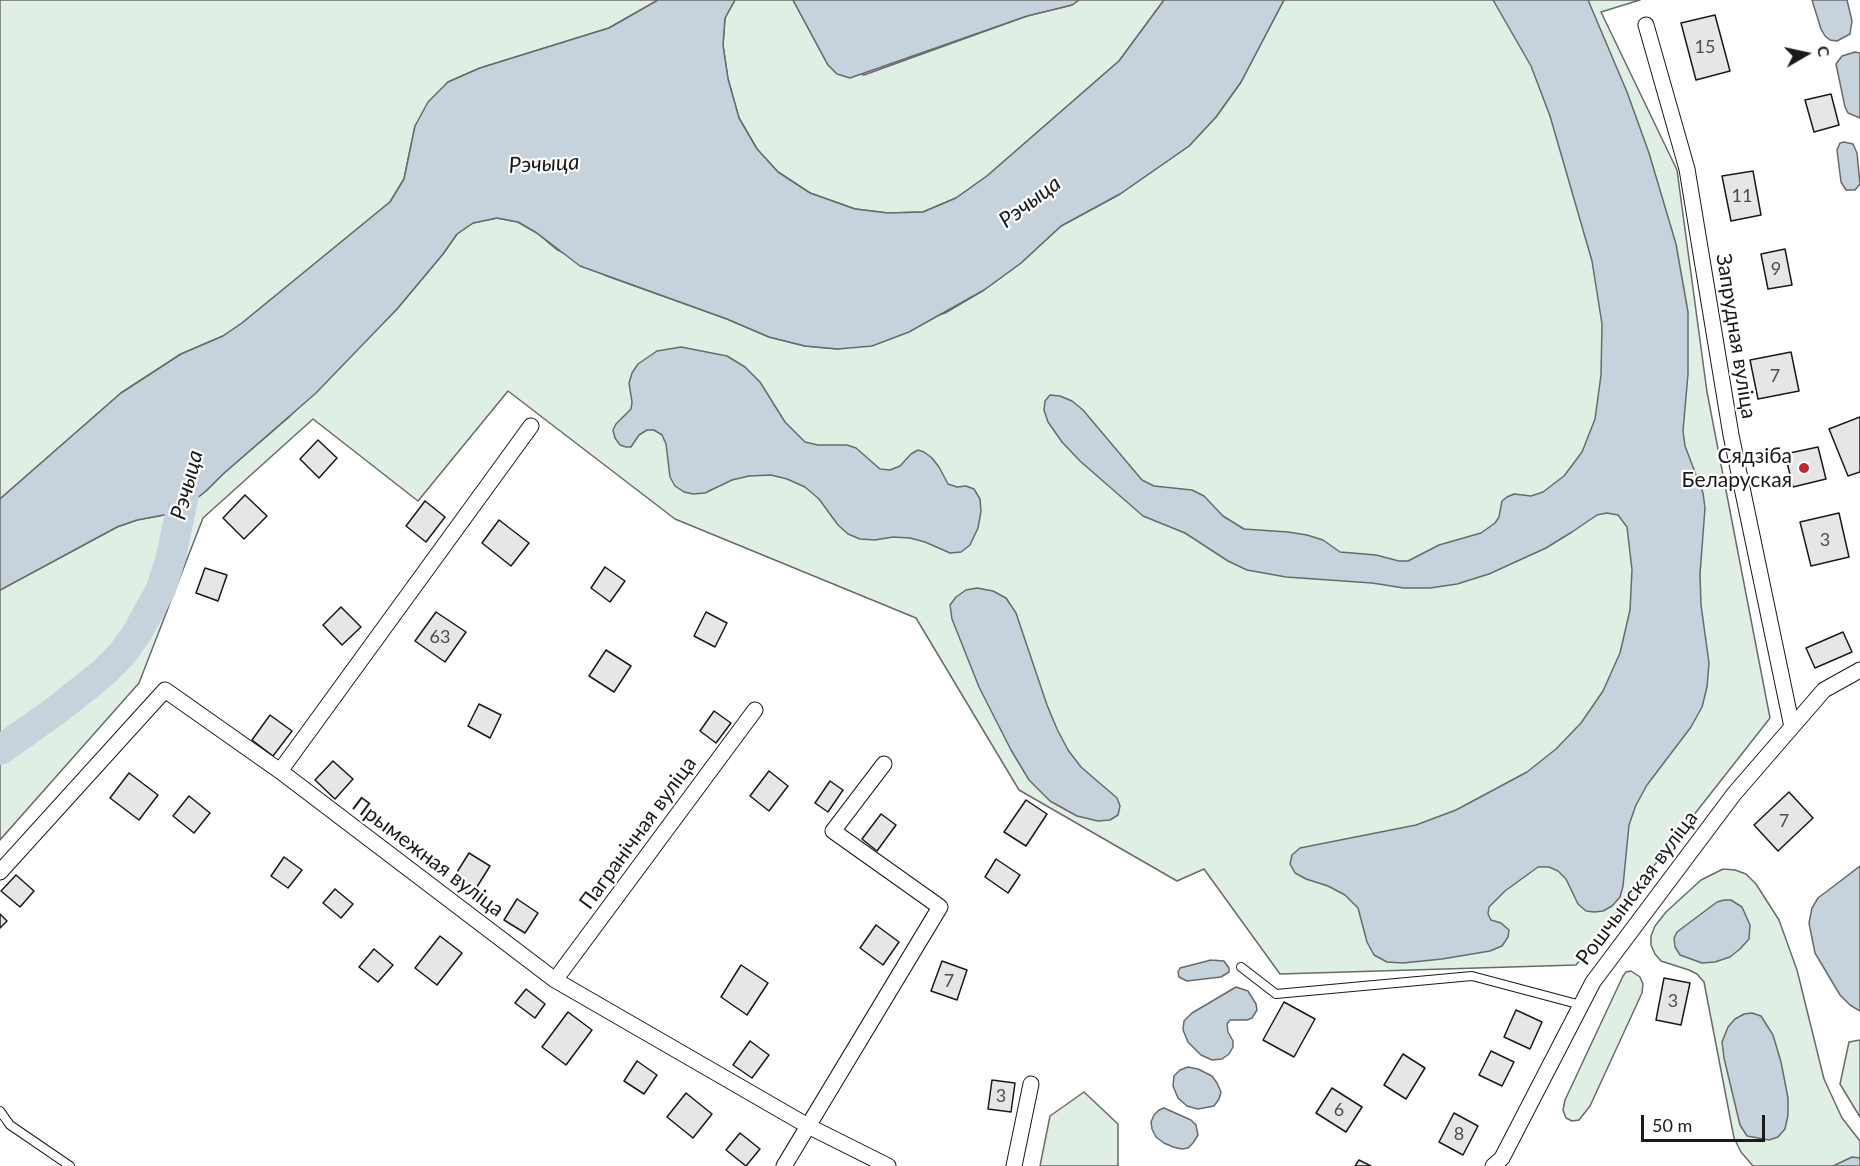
<!DOCTYPE html>
<html>
<head>
<meta charset="utf-8">
<style>
	body { margin:0 }
	#map { position:relative; width:1860px; height:1166px; overflow:hidden; background:#fff; font-family:Lato,sans-serif }
	canvas { display:block }
	.north { position:absolute; left:1776px; top:24px; width:60px; height:60px; -webkit-text-stroke:4px #fff; paint-order:stroke; rotate:81deg; font-size:16px; font-weight:700; line-height:24px; text-align:center; color:#1a1a1a }
	.north::after { content:''; display:block; margin:auto; width:21px; height:27px; background:#1a1a1a; clip-path:polygon(50% 0,100% 100%,50% 72%,0 100%) }
	.scale { position:absolute; left:1641px; top:1115px; width:124px; height:27px; box-sizing:border-box; border:3px solid #1a1a1a; border-top:0; padding-left:8px; font-size:18px; line-height:21px; white-space:nowrap; color:#1a1a1a; -webkit-text-stroke:4px #fff; paint-order:stroke }
</style>
</head>
<body>
<div id="map">
<canvas width="1860" height="1166"></canvas>
<div class="north">С</div>
<div class="scale">50 m</div>
</div>
<script>
const ctx = document.querySelector('canvas').getContext('2d');
ctx.lineJoin = 'round';
function fillPath(path, color) {
  ctx.fillStyle = color;
  ctx.fill(path, 'evenodd');
}
function poly(rows) {
  const path = new Path2D();
  for (const r of rows) {
    path.moveTo(r[0], r[1]);
    for (let i = 2; i < r.length; i += 2) path.lineTo(r[i], r[i + 1]);
  }
  return path;
}
function trace(path, color, width, dash) {
  ctx.strokeStyle = color;
  ctx.lineWidth = width;
  ctx.lineCap = dash ? 'butt' : 'round';
  ctx.setLineDash(dash || []);
  ctx.stroke(path);
}
function drawText(font, color, halo, rows, align = 'center') {
  ctx.font = font + ' Lato,sans-serif';
  ctx.lineWidth = 4.5;
  ctx.setLineDash([]);
  ctx.textBaseline = 'middle';
  ctx.strokeStyle = halo;
  ctx.fillStyle = color;
  for (const [text, x, y, turn = 0] of rows) {
    ctx.save();
    ctx.translate(x, y);
    ctx.rotate((+turn || 0) * Math.PI / 180);
    ctx.textAlign = isNaN(turn) ? turn : align;
    if (halo) ctx.strokeText(text, 0, 0);
    ctx.fillText(text, 0, 0);
    ctx.restore();
  }
}
const green = poly([
	[0,0,658,0,609,28,480,68,448,82,415,126,404,179,390,202,242,323,223,336,181,354,121,393,0,499,0,0],
	[735,0,793,0,828,65,864,75,1027,16,1072,5,1079,0,1164,0,1119,61,987,176,956,198,923,212,888,213,855,209,810,193,778,172,757,149,739,118,728,79,723,45,725,18,735,0],
	[1284,0,1640,0,1601,12,1677,170,1707,392,1770,718,1576,965,1280,974,1204,869,1177,881,1019,790,916,618,675,519,508,391,418,501,313,419,203,518,139,683,0,840,0,590,117,527,137,520,169,514,188,505,206,491,223,474,288,418,397,309,443,254,457,234,473,223,497,218,518,222,537,233,556,249,607,276,727,319,769,337,805,346,838,349,945,313,984,290,1021,263,1061,226,1120,194,1189,146,1216,117,1241,82,1284,0],
	[1723,869,1735,870,1746,874,1756,884,1779,920,1797,970,1824,1079,1842,1118,1860,1141,1860,1166,1753,1166,1741,1152,1734,1138,1704,982,1697,974,1689,970,1661,961,1655,954,1651,945,1651,936,1655,926,1666,912,1701,880,1723,869],
	[1631,971,1640,977,1643,984,1642,993,1590,1106,1579,1120,1572,1121,1566,1118,1563,1110,1565,1100,1623,976,1626,972,1631,971],
	[1860,1040,1860,1117,1840,1084,1849,1042,1860,1040],
	[1084,1092,1118,1124,1118,1166,1040,1166,1050,1116,1084,1092]
]);
const water = poly([
	[658,0,735,0,725,18,723,45,728,79,739,118,757,149,778,172,810,193,855,209,888,213,923,212,956,198,987,176,1119,61,1164,0,1284,0,1241,82,1216,117,1189,146,1120,194,1061,226,1021,263,984,290,909,332,872,346,838,349,805,346,769,337,727,319,580,266,537,233,518,222,497,218,473,223,457,234,443,254,397,309,316,393,223,474,206,491,188,505,169,514,137,520,117,527,0,590,0,499,121,393,181,354,223,336,242,323,390,202,404,179,415,126,428,102,448,82,480,68,609,28,658,0],
	[793,0,1079,0,1072,5,1027,16,850,78,837,74,828,65,793,0],
	[1493,0,1588,0,1627,92,1649,153,1676,244,1688,312,1688,374,1683,431,1685,446,1703,493,1705,508,1700,574,1701,605,1709,663,1707,687,1702,707,1691,727,1647,785,1636,805,1629,825,1623,886,1620,897,1612,906,1603,911,1594,912,1586,911,1578,904,1566,879,1558,871,1549,867,1538,867,1505,891,1489,907,1488,914,1491,920,1501,923,1509,930,1508,937,1502,946,1490,951,1442,959,1403,963,1387,962,1374,955,1367,942,1358,908,1345,895,1328,886,1306,879,1295,873,1290,864,1292,855,1300,848,1416,825,1456,810,1527,772,1556,749,1581,723,1603,691,1620,653,1630,610,1632,570,1627,527,1618,515,1607,513,1597,515,1572,532,1546,548,1489,574,1457,584,1430,588,1404,588,1372,583,1286,577,1247,570,1228,561,1185,533,1143,516,1080,461,1062,442,1048,422,1044,410,1045,401,1050,395,1060,396,1072,401,1083,410,1142,480,1154,486,1192,490,1204,496,1223,516,1244,529,1288,532,1307,535,1323,540,1340,552,1376,555,1399,561,1408,561,1439,545,1481,533,1495,523,1499,517,1502,501,1507,497,1514,494,1531,496,1543,492,1564,476,1582,452,1595,419,1601,375,1602,324,1592,261,1550,116,1531,66,1493,0],
	[1812,0,1847,0,1852,21,1850,34,1837,41,1830,40,1825,36,1821,29,1812,0],
	[1855,52,1860,53,1860,118,1848,113,1845,107,1836,64,1842,56,1855,52],
	[1844,142,1853,144,1857,153,1860,184,1855,190,1846,190,1841,182,1837,150,1840,143,1844,142],
	[681,347,727,356,745,367,760,382,785,422,805,442,818,445,847,445,856,448,880,469,890,470,900,466,911,454,918,450,924,452,932,458,939,467,948,484,957,487,966,486,974,489,980,499,981,511,978,528,970,545,961,552,950,553,925,542,910,538,893,537,875,540,860,539,848,534,838,525,819,499,805,487,787,479,771,475,749,476,732,480,705,493,693,494,684,492,675,486,670,477,666,444,662,435,654,430,647,430,639,435,631,447,626,447,620,445,615,438,613,430,616,424,631,409,632,402,629,383,632,373,638,364,657,351,681,347],
	[977,588,993,591,1006,598,1016,613,1047,705,1057,729,1068,750,1081,767,1117,798,1120,806,1118,815,1110,820,1098,821,1077,816,1050,801,1029,780,1011,750,979,687,952,619,950,605,956,597,966,590,977,588],
	[1860,866,1860,1011,1850,1005,1840,995,1815,953,1809,923,1812,908,1818,898,1860,866],
	[1724,900,1731,900,1742,907,1750,925,1749,939,1740,949,1730,957,1715,962,1702,963,1680,955,1675,947,1674,938,1677,932,1717,902,1724,900],
	[1211,960,1224,961,1229,968,1229,972,1221,977,1187,981,1179,977,1178,972,1180,968,1211,960],
	[1236,987,1248,991,1256,1004,1257,1010,1252,1018,1247,1020,1230,1020,1227,1024,1228,1032,1233,1041,1233,1047,1229,1054,1222,1059,1212,1060,1201,1055,1188,1042,1183,1030,1184,1021,1192,1013,1236,987],
	[1752,1013,1761,1016,1773,1035,1781,1062,1788,1098,1788,1115,1785,1129,1778,1137,1769,1140,1747,1136,1740,1125,1724,1058,1722,1042,1728,1027,1735,1019,1744,1014,1752,1013],
	[1188,1067,1198,1069,1212,1076,1217,1083,1221,1092,1219,1099,1214,1106,1198,1109,1187,1106,1178,1098,1173,1086,1174,1076,1180,1070,1188,1067],
	[1164,1108,1191,1120,1196,1125,1198,1135,1193,1143,1188,1148,1182,1149,1173,1147,1164,1143,1156,1137,1152,1129,1151,1122,1154,1115,1159,1110,1164,1108],
	[1852,1157,1860,1158,1860,1166,1833,1166,1852,1157]
]);
const river = poly([
	[0,750,58,709,103,673,122,654,137,633,161,589,171,557,189,470]
]);
const building = poly([
	[1715,15,1730,71,1696,80,1681,23,1715,15],
	[1831,94,1839,125,1814,132,1805,100,1831,94],
	[1753,171,1761,215,1731,221,1722,176,1753,171],
	[1785,249,1792,285,1768,289,1761,254,1785,249],
	[1791,352,1799,391,1758,399,1750,360,1791,352],
	[1860,417,1860,472,1848,476,1829,429,1860,417],
	[318,440,337,458,319,478,300,459,318,440],
	[1818,447,1826,479,1793,487,1785,454,1818,447],
	[245,495,267,516,244,539,223,518,245,495],
	[425,501,445,517,426,542,406,526,425,501],
	[1839,513,1849,557,1811,566,1800,522,1839,513],
	[499,520,529,543,511,566,482,543,499,520],
	[605,567,625,581,610,602,591,588,605,567],
	[205,568,227,575,218,601,196,593,205,568],
	[341,607,361,627,342,645,323,625,341,607],
	[436,612,466,632,445,662,415,641,436,612],
	[706,612,727,623,715,647,694,636,706,612],
	[1843,632,1852,652,1815,668,1806,648,1843,632],
	[606,650,631,666,614,692,589,676,606,650],
	[479,704,501,715,490,738,468,726,479,704],
	[714,711,731,723,716,743,700,731,714,711],
	[270,715,292,731,273,756,252,740,270,715],
	[333,761,353,779,335,799,315,780,333,761],
	[769,771,788,786,769,811,750,796,769,771],
	[129,773,158,795,139,820,110,798,129,773],
	[830,781,843,790,828,812,815,803,830,781],
	[1789,792,1813,818,1778,851,1754,825,1789,792],
	[189,796,210,813,194,833,173,816,189,796],
	[1026,800,1047,814,1026,846,1004,832,1026,800],
	[881,814,896,825,877,851,862,839,881,814],
	[469,853,490,866,475,890,454,877,469,853],
	[284,857,302,870,288,888,271,876,284,857],
	[996,859,1020,875,1008,893,985,877,996,859],
	[16,875,34,891,20,907,1,891,16,875],
	[335,889,353,904,341,918,323,903,335,889],
	[517,899,538,913,525,933,504,920,517,899],
	[0,914,7,921,0,928,0,914],
	[876,925,899,942,883,965,860,948,876,925],
	[440,936,462,953,437,985,415,968,440,936],
	[374,949,393,965,378,982,359,967,374,949],
	[942,961,967,970,957,1000,931,991,942,961],
	[741,965,768,983,747,1015,721,997,741,965],
	[1664,978,1690,983,1681,1025,1656,1020,1664,978],
	[526,989,545,1004,535,1018,515,1003,526,989],
	[1284,1002,1315,1019,1294,1057,1263,1040,1284,1002],
	[1516,1010,1542,1022,1530,1049,1504,1037,1516,1010],
	[568,1012,592,1030,566,1065,542,1047,568,1012],
	[750,1041,769,1055,752,1078,733,1065,750,1041],
	[1491,1051,1514,1062,1502,1086,1479,1075,1491,1051],
	[1403,1054,1425,1068,1406,1099,1384,1085,1403,1054],
	[637,1061,657,1075,644,1094,624,1081,637,1061],
	[992,1080,1015,1083,1011,1112,988,1109,992,1080],
	[1332,1088,1362,1107,1346,1132,1316,1113,1332,1088],
	[686,1093,712,1114,693,1138,667,1117,686,1093],
	[1454,1113,1478,1126,1463,1155,1439,1142,1454,1113],
	[740,1133,760,1149,746,1166,726,1150,740,1133],
	[1359,1160,1371,1166,1355,1166,1359,1160]
]);
const lane = poly([
	[1241,967,1276,994,1472,976,1581,1005],
	[0,1111,10,1125,70,1166]
]);
const street = poly([
	[1646,25,1687,169,1731,435,1792,727],
	[280,771,531,426],
	[0,872,165,690,280,771,555,980,808,1126,888,1166],
	[555,980,755,710],
	[784,1166,940,907,833,831,884,764],
	[1014,1166,1031,1084],
	[1493,1166,1502,1158,1593,982,1734,794,1824,690,1860,670]
]);
const markers = [
	[1804,468,6,"#c62828"]
];
const numberNames = [
	["15",1705,47],
	["11",1742,196],
	["9",1776,269],
	["7",1775,376],
	["3",1825,540],
	["63",440,637],
	["7",1784,821],
	["7",949,981],
	["3",1673,1001],
	["3",1001,1096],
	["6",1339,1110],
	["8",1459,1134]
];
const streetNames = [
	["Запрудная вуліца",1736,336,81],
	["Пагранічная вуліца",638,833,-54],
	["Прымежная вуліца",428,857,37],
	["Рошчынская вуліца",1637,888,-53]
];
const poiNames = [
	["Сядзіба",1792,456],
	["Беларуская",1792,480]
];
const waterNames = [
	["Рэчыца",544,164,-3],
	["Рэчыца",1030,202,-37],
	["Рэчыца",187,485,-75]
];
fillPath(green, '#e0efe3');
trace(green, '#6a6a6a', 1.5);
fillPath(water, '#c6d2dc');
trace(water, '#6a6a6a', 1.5);
trace(river, '#c6d2dc', 30);
fillPath(building, '#e6e6e6');
trace(building, '#1a1a1a', 1.5);
trace(lane, '#1a1a1a', 10);
trace(street, '#1a1a1a', 17);
trace(lane, '#fff', 8);
trace(street, '#fff', 15);
for (const [x, y, r, color] of markers) {
  const dot = new Path2D();
  dot.arc(x, y, r, 0, 2 * Math.PI);
  ctx.fillStyle = color;
  ctx.fill(dot);
  trace(dot, '#fff', 2);
}
drawText('18px', '#4d4d4d', null, numberNames);
drawText('21px', '#1a1a1a', '#fff', streetNames);
drawText('21px', '#1a1a1a', '#fff', poiNames, 'right');
drawText('italic 22px', '#1a1a1a', '#fff', waterNames);
</script>
</body>
</html>
